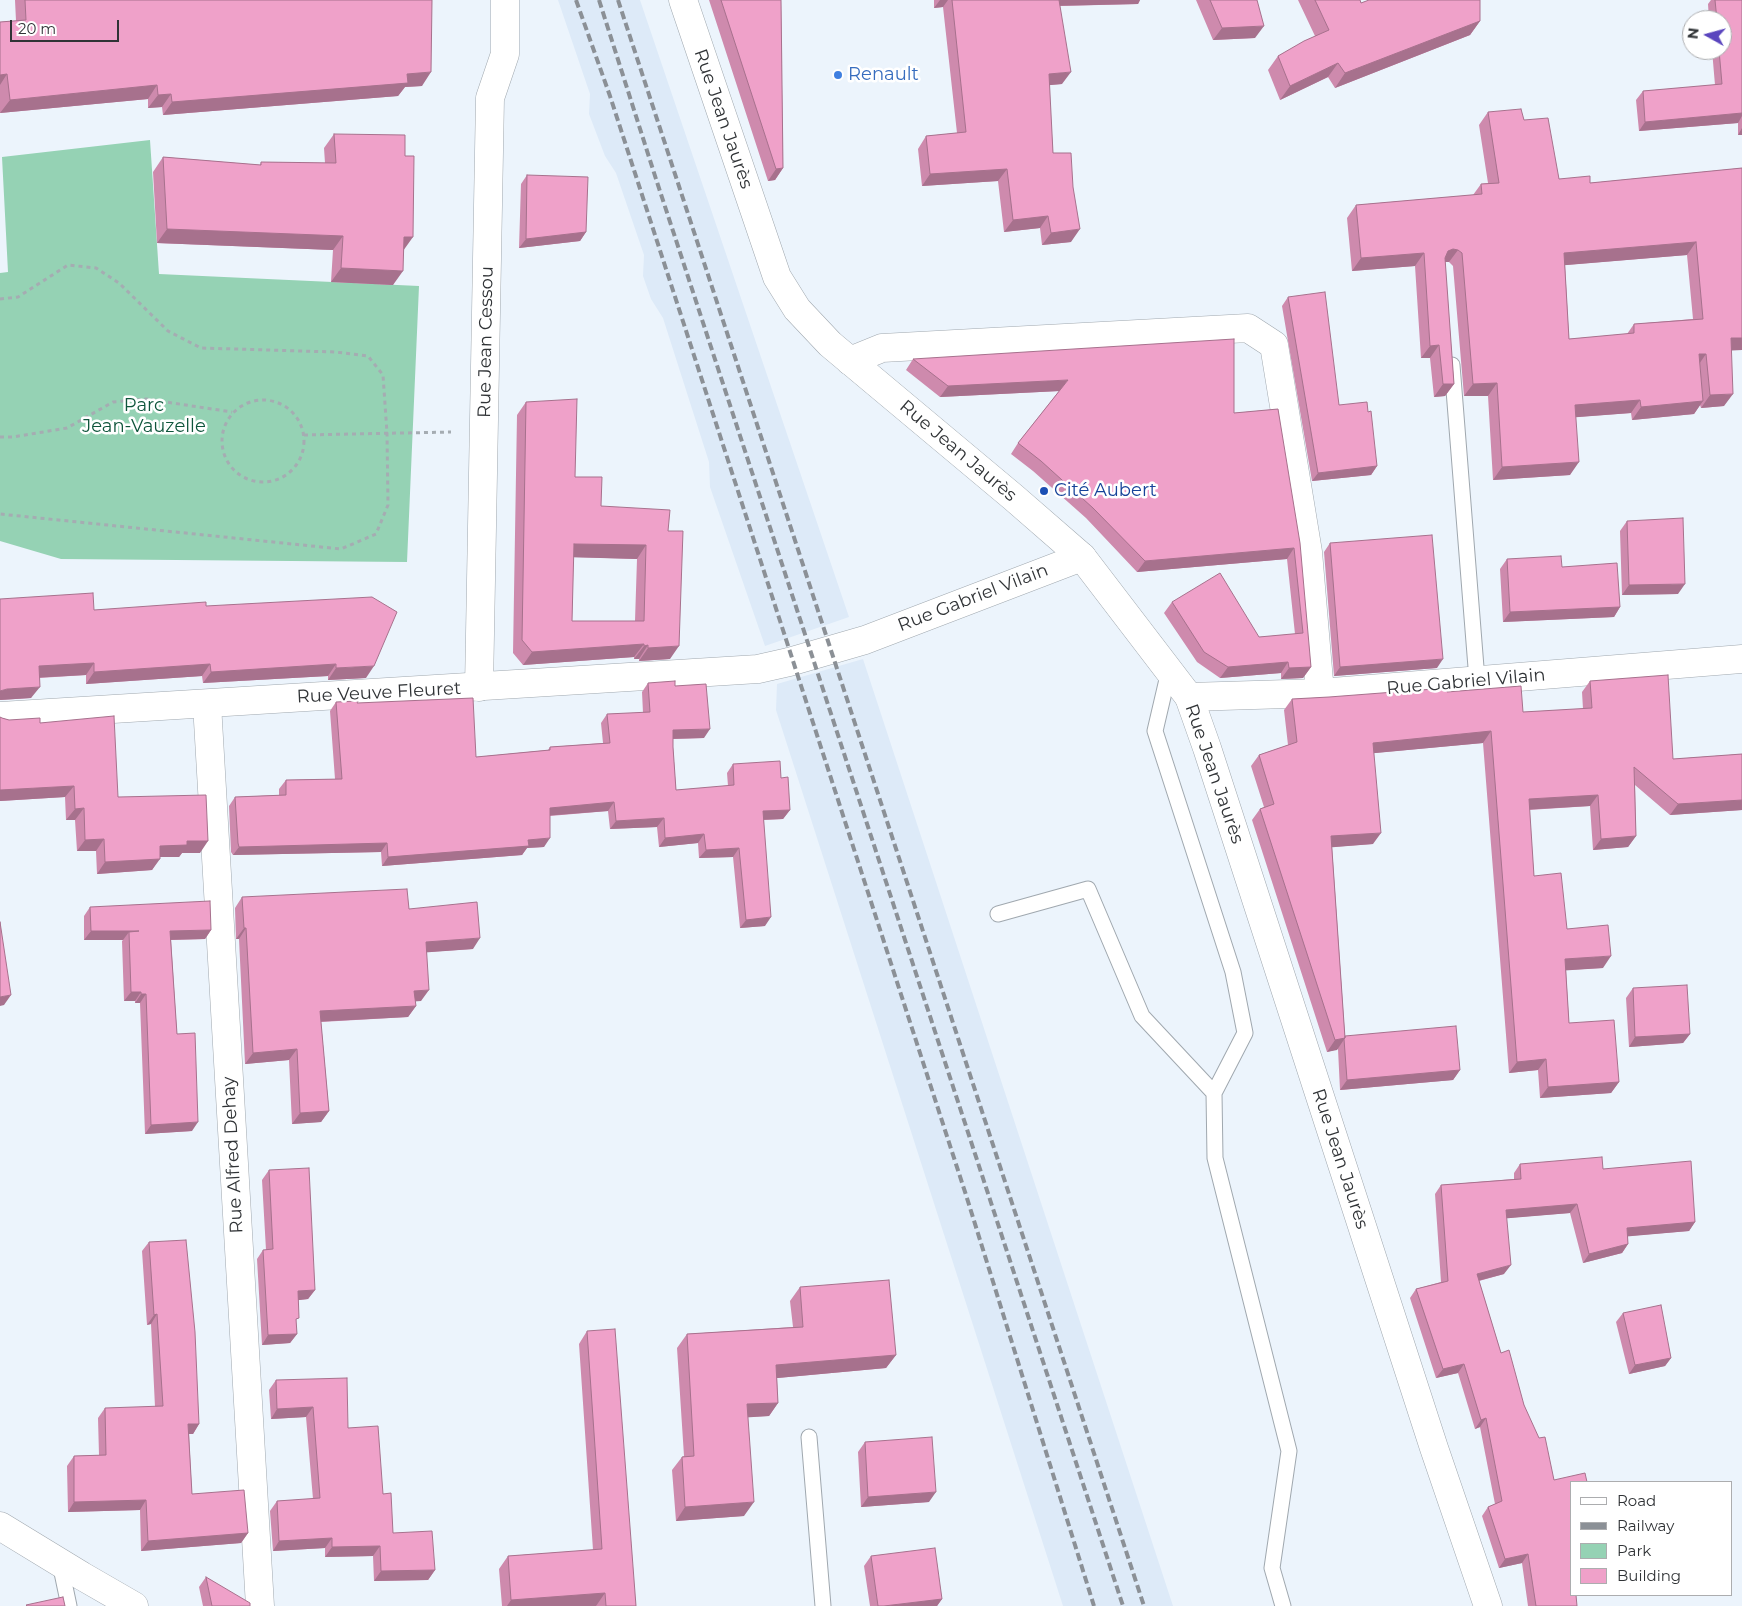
<!DOCTYPE html>
<html>
<head>
<meta charset="utf-8">
<style>
	body { margin:0 }
	#map { position:relative; width:1742px; height:1606px; overflow:hidden; background:#ecf4fc; font-family:Montserrat,sans-serif }
	canvas { display:block }
	.legend { position:absolute; left:1570px; top:1481px; width:162px; height:115px; box-sizing:border-box; background:#fff; border:1px solid #acadaf; margin:0; padding:6px 9px; list-style:none; font-size:15px; color:#303336 }
	.legend li { display:flex; align-items:center; gap:10px; height:25px }
	.legend b { width:25px; border:1px solid #acadaf }
	.north { position:absolute; left:1682px; top:10px; width:50px; height:50px; box-sizing:border-box; background:#fff; border:1px solid #acadaf; border-radius:50%; rotate:277deg; font-size:14px; font-weight:700; line-height:20px; text-align:center; color:#303336 }
	.north::after { content:''; display:block; margin:auto; width:18px; height:22px; background:#5a45be; clip-path:polygon(50% 0,100% 100%,50% 72%,0 100%) }
	.scale { position:absolute; left:10px; top:20px; width:109px; height:22px; box-sizing:border-box; border:2px solid #303336; border-top:0; padding-left:6px; font-size:15px; line-height:18px; white-space:nowrap; color:#303336; -webkit-text-stroke:4px #fff; paint-order:stroke }
</style>
</head>
<body>
<div id="map">
<canvas width="1742" height="1606"></canvas>
<ul class="legend">
<li><b style="height:6px;background:#fff"></b>Road</li>
<li><b style="height:6px;background:#8b9096"></b>Railway</li>
<li><b style="height:14px;background:#95d2b4"></b>Park</li>
<li><b style="height:14px;background:#efa1c9"></b>Building</li>
</ul>
<div class="north">N</div>
<div class="scale">20 m</div>
</div>
<script>
const ctx = document.querySelector('canvas').getContext('2d');
ctx.lineJoin = 'round';
function fillPath(path, color) {
  ctx.fillStyle = color;
  ctx.fill(path, 'evenodd');
}
function poly(rows) {
  const path = new Path2D();
  for (const r of rows) {
    if (r.length === 3) {
      path.moveTo(r[0] + r[2], r[1]);
      path.arc(r[0], r[1], r[2], 0, 2 * Math.PI);
      continue;
    }
    path.moveTo(r[0], r[1]);
    for (let i = 2; i < r.length; i += 2) path.lineTo(r[i], r[i + 1]);
  }
  return path;
}
function trace(path, color, width, dash) {
  ctx.strokeStyle = color;
  ctx.lineWidth = width;
  ctx.lineCap = dash ? 'butt' : 'round';
  ctx.setLineDash(dash || []);
  ctx.stroke(path);
}
function drawText(font, color, halo, rows, align = 'center') {
  ctx.font = font + ' Montserrat,sans-serif';
  ctx.lineWidth = 5;
  ctx.setLineDash([]);
  ctx.textBaseline = 'middle';
  ctx.strokeStyle = halo;
  ctx.fillStyle = color;
  for (const [text, x, y, turn = 0] of rows) {
    ctx.save();
    ctx.translate(x, y);
    ctx.rotate((+turn || 0) * Math.PI / 180);
    ctx.textAlign = isNaN(turn) ? turn : align;
    if (halo) ctx.strokeText(text, 0, 0);
    ctx.fillText(text, 0, 0);
    ctx.restore();
  }
}
const built = poly([
	[558,0,640,0,849,617,765,646,710,487,709,462,663,318,651,299,643,276,644,255,616,173,605,156,589,114,590,94],
	[863,659,1173,1606,1063,1606,776,710,777,684]
]);
const green = poly([
	[150,140,159,274,419,286,407,562,61,559,0,541,0,273,8,272,2,157]
]);
const path = poly([
	[0,299,18,297,68,265,96,268,119,283,168,331,201,348,335,352,368,356,383,375,387,433,388,505,376,534,341,549,0,514],
	[263,441,41],
	[304,435,451,432],
	[0,437,13,437,67,428,113,402,146,399,232,412]
]);
const service = poly([
	[1452,365,1477,680],
	[1169,671,1155,731,1233,972,1245,1033,1214,1093,1215,1158,1289,1451,1272,1568,1283,1606],
	[998,914,1088,889,1142,1016,1214,1093],
	[809,1437,823,1606],
	[60,1563,69,1606]
]);
const minor = poly([
	[850,361,882,348,1248,328,1274,345,1308,552,1320,693],
	[479,687,490,98,505,54,505,0],
	[1189,697,1320,693,1742,659],
	[207,704,260,1606],
	[0,1526,82,1576,134,1606]
]);
const tertiary = poly([
	[0,716,758,669,789,662,865,640,1082,557]
]);
const secondary = poly([
	[683,0,777,277,797,309,830,344,1013,497,1082,557,1189,697,1207,748,1434,1448,1488,1606]
]);
const rail = poly([
	[576,0,610,96,966,1195,1094,1606],
	[599,0,656,179,1123,1606],
	[618,0,1144,1606]
]);
const wall = poly([
	[15,0,432,0,422,86,405,87,398,96,163,115,162,107,148,108,148,99,0,113,0,22,16,21],
	[709,0,781,0,783,168,775,180,768,181],
	[934,0,1140,0,1138,4,1060,6,1062,84,1049,85,1053,153,1071,242,1042,245,1040,228,1004,232,998,181,922,186,918,149,926,136,957,133,943,7,934,8],
	[1196,0,1257,0,1255,38,1213,40],
	[1298,0,1360,0,1361,3,1480,21,1470,35,1335,88,1328,77,1280,100,1268,70,1278,56,1315,36],
	[1711,0,1742,0,1742,135,1738,135,1738,123,1639,131,1636,100,1643,91,1715,85,1712,50,1722,50,1722,20,1709,20,1708,4],
	[1488,112,1524,120,1559,179,1590,183,1742,168,1742,350,1731,350,1724,406,1701,408,1700,405,1694,414,1632,420,1631,413,1576,417,1570,475,1493,480,1488,396,1464,396,1453,266,1449,262,1445,262,1454,384,1445,396,1434,397,1430,358,1421,358,1415,266,1352,271,1347,218,1356,205,1473,195,1481,184,1488,183,1479,125],
	[1687,255,1693,319,1634,324,1627,334,1569,339,1565,265],
	[334,134,405,156,404,250,393,285,331,282,333,250,157,243,153,172,163,157,260,165,261,162,325,163,324,148],
	[527,175,586,232,580,241,519,248,521,184],
	[1288,297,1339,405,1377,466,1371,475,1312,481,1282,306],
	[913,359,1234,413,1278,409,1311,667,1303,678,1281,679,1281,673,1220,678,1197,662,1164,613,1172,602,1259,637,1295,634,1287,559,1137,572,1086,518,1033,471,1011,454,1018,443,1059,391,940,397,906,370],
	[526,402,575,477,601,506,668,531,670,659,639,661,639,659,634,659,634,657,523,665,513,653,517,415],
	[573,557,637,559,635,621,572,621],
	[1627,521,1678,594,1622,595,1620,531],
	[1330,543,1437,668,1334,676,1324,552],
	[1507,559,1562,567,1620,607,1614,617,1503,622,1500,569],
	[206,606,366,678,328,680,328,676,203,683,202,676,86,684,86,675,39,678,31,698,0,700,94,610],
	[1590,681,1673,759,1742,754,1742,810,1670,815,1635,785,1636,836,1628,847,1593,850,1590,806,1529,810,1534,876,1567,929,1603,968,1566,970,1569,1023,1619,1082,1611,1093,1540,1098,1538,1070,1509,1073,1483,743,1374,753,1373,844,1332,847,1345,1036,1460,1070,1453,1080,1340,1090,1338,1049,1327,1052,1252,820,1260,809,1264,807,1251,766,1259,755,1288,745,1284,710,1292,699,1447,692,1523,712,1583,709,1582,692],
	[648,683,675,686,704,738,673,739,673,747,676,790,728,786,727,773,733,764,781,778,790,810,783,819,764,820,765,926,740,928,733,857,699,858,698,843,659,847,657,827,610,829,608,811,550,816,544,847,527,848,522,855,382,866,381,852,233,855,231,852,229,806,235,797,279,795,279,789,286,780,335,779,330,711,336,702,357,703,476,757,548,750,550,747,603,743,601,723,607,714,643,713,642,692],
	[0,717,2,718,9,720,40,723,118,797,200,853,182,853,179,857,160,857,152,870,97,874,96,851,77,851,75,820,66,820,65,797,0,801],
	[242,897,409,909,473,949,427,952,421,1001,415,1001,416,1006,408,1017,321,1022,329,1111,321,1122,292,1124,289,1060,245,1064,239,939,236,939,235,908],
	[90,907,211,930,205,939,171,940,177,1034,192,1131,145,1134,140,1003,135,1003,135,1001,124,1001,122,941,123,940,84,940,84,916],
	[1633,988,1690,1034,1683,1043,1629,1047,1626,998],
	[1520,1164,1603,1169,1695,1222,1689,1231,1628,1236,1628,1244,1622,1253,1583,1263,1570,1213,1506,1218,1504,1274,1479,1281,1501,1353,1524,1405,1554,1480,1571,1482,1571,1595,1577,1606,1528,1606,1522,1563,1499,1568,1482,1516,1488,1507,1495,1504,1480,1427,1475,1429,1458,1373,1436,1378,1410,1298,1416,1289,1441,1282,1435,1194,1441,1185,1514,1179,1514,1173],
	[269,1170,315,1290,308,1299,298,1300,296,1322,297,1334,290,1343,262,1345,257,1259,263,1250,266,1250,262,1180],
	[149,1242,199,1424,193,1434,189,1434,192,1494,248,1533,241,1543,141,1551,140,1510,68,1512,67,1466,74,1456,99,1455,98,1418,105,1408,155,1407,151,1324,147,1325,142,1251],
	[800,1287,896,1355,886,1368,777,1378,778,1403,769,1416,748,1417,744,1516,676,1521,672,1470,682,1457,684,1456,677,1348,687,1334,793,1327,790,1301],
	[1623,1313,1671,1358,1665,1366,1629,1374,1616,1322],
	[587,1331,636,1606,502,1606,499,1569,508,1556,593,1550,579,1344],
	[276,1380,348,1428,383,1494,393,1533,435,1570,428,1580,374,1581,373,1556,325,1557,325,1548,273,1551,270,1511,277,1501,313,1499,306,1417,271,1419,269,1390],
	[865,1442,929,1502,861,1507,858,1452],
	[871,1556,942,1599,937,1606,870,1606,864,1566],
	[206,1577,250,1606,203,1606,199,1587]
]);
const shadedWall = poly([
	[940,0,948,0,943,7,934,8],
	[1054,0,1140,0,1138,4,1050,6],
	[1480,21,1470,35,1335,88,1345,73],
	[1264,26,1255,38,1213,40,1222,28],
	[1338,63,1328,77,1280,100,1290,86],
	[431,72,422,86,405,87,398,96,163,115,172,102,407,74],
	[1071,72,1062,84,1040,86,1049,74],
	[7,74,0,85,0,75],
	[157,85,148,99,0,113,10,100],
	[171,94,162,107,148,108,158,95],
	[1742,113,1742,116,1738,123,1639,131,1645,122],
	[1742,128,1742,135,1738,135],
	[783,168,775,180,768,181,776,169],
	[1007,169,998,181,922,186,930,174],
	[1048,216,1040,228,1004,232,1013,220],
	[167,229,343,236,333,250,157,243],
	[1080,229,1071,242,1042,245,1051,233],
	[586,232,580,241,519,248,526,239],
	[404,237,413,237,403,251],
	[1696,242,1687,255,1555,266,1564,253],
	[1453,249,1458,250,1449,262,1444,262,1439,264,1448,251],
	[1424,253,1415,266,1352,271,1361,258],
	[341,268,403,271,393,285,331,282],
	[1731,338,1742,338,1742,350,1722,351],
	[1439,345,1430,358,1421,358,1430,346],
	[1699,354,1706,354,1697,367],
	[1068,380,1060,391,940,397,948,386],
	[1497,383,1488,396,1464,396,1473,384],
	[1443,384,1454,384,1445,396,1434,397],
	[1733,394,1724,406,1701,408,1710,395],
	[1640,400,1631,413,1566,418,1575,405],
	[1703,401,1694,414,1632,420,1641,407],
	[1579,462,1570,475,1493,480,1502,467],
	[1377,466,1371,475,1312,481,1318,473],
	[574,544,646,545,637,559,564,557],
	[1294,548,1287,559,1137,572,1145,561],
	[1685,584,1678,594,1622,595,1629,585],
	[1620,607,1614,617,1503,622,1510,612],
	[644,644,634,657,523,665,532,652],
	[648,645,639,659,634,659,644,646],
	[679,646,670,659,639,661,648,648],
	[1443,659,1437,668,1334,676,1340,667],
	[1288,662,1281,673,1220,678,1228,667],
	[94,663,86,675,31,678,39,666],
	[210,664,202,676,86,684,94,672],
	[336,664,328,676,203,683,211,672],
	[374,666,366,678,328,680,336,668],
	[1311,667,1303,678,1281,679,1289,668],
	[40,687,31,698,0,700,0,691,7,689],
	[710,729,704,738,667,739,673,730],
	[1491,731,1483,743,1365,754,1373,743],
	[74,786,65,797,0,801,0,790],
	[1598,795,1590,806,1521,810,1529,799],
	[1742,800,1742,810,1670,815,1678,804],
	[614,802,608,811,543,816,550,808],
	[84,808,75,820,66,820,75,809],
	[790,810,783,819,757,820,763,811],
	[664,818,657,827,610,829,616,821],
	[1381,833,1373,844,1323,848,1331,836],
	[704,834,698,843,659,847,665,838],
	[1636,836,1628,847,1593,850,1601,839],
	[550,838,544,847,527,848,522,855,382,866,388,857,528,840],
	[104,839,96,851,77,851,85,840],
	[187,841,208,841,200,853,182,853,179,857,152,857,160,846],
	[387,843,381,852,233,855,239,847],
	[739,848,733,857,699,858,706,850],
	[160,859,152,870,97,874,105,862],
	[771,917,765,926,740,928,746,920],
	[244,928,246,928,239,939,236,939],
	[211,930,205,939,164,940,170,931],
	[91,931,139,931,129,932,123,940,84,940],
	[480,938,473,949,418,953,426,942],
	[1611,956,1603,968,1557,971,1565,959],
	[429,990,421,1001,407,1002,414,991],
	[131,992,141,992,135,1001,124,1001],
	[141,994,146,994,140,1003,135,1003],
	[11,995,4,1005,0,1006,0,997],
	[416,1006,408,1017,313,1022,320,1011],
	[1690,1034,1683,1043,1629,1047,1635,1037],
	[1345,1038,1337,1050,1327,1052,1335,1040],
	[297,1049,289,1060,245,1064,253,1053],
	[1546,1059,1538,1070,1509,1073,1517,1062],
	[1460,1070,1453,1080,1340,1090,1347,1080],
	[1619,1082,1611,1093,1540,1098,1548,1087],
	[329,1111,321,1122,292,1124,300,1113],
	[198,1122,192,1131,145,1134,151,1125],
	[1577,1204,1570,1213,1499,1219,1506,1210],
	[1695,1222,1689,1231,1621,1237,1627,1228],
	[1628,1244,1622,1253,1583,1263,1589,1254],
	[1511,1265,1504,1274,1470,1283,1477,1274],
	[315,1290,308,1299,291,1301,298,1291],
	[157,1314,151,1324,147,1325,154,1315],
	[297,1334,290,1343,262,1345,268,1335],
	[896,1355,886,1368,767,1379,776,1365],
	[1671,1358,1665,1366,1629,1374,1635,1365],
	[1464,1364,1458,1373,1436,1378,1443,1369],
	[778,1403,769,1416,738,1418,747,1404],
	[313,1407,306,1417,271,1419,277,1409],
	[1486,1418,1480,1427,1475,1429,1481,1420],
	[188,1424,199,1424,193,1434,181,1434],
	[936,1492,929,1502,861,1507,868,1497],
	[146,1500,140,1510,68,1512,74,1502],
	[754,1502,744,1516,676,1521,685,1507],
	[248,1533,241,1543,141,1551,148,1541],
	[332,1538,325,1548,273,1551,279,1541],
	[380,1546,373,1556,325,1557,332,1547],
	[1528,1554,1522,1563,1499,1568,1505,1559],
	[435,1570,428,1580,374,1581,381,1571],
	[605,1593,596,1606,507,1606,511,1600],
	[942,1599,937,1606,884,1606]
]);
const building = poly([
	[25,0,432,0,431,72,407,74,408,83,172,102,171,94,158,95,157,85,10,100,7,74,0,75,0,22,26,20,25,0],
	[721,0,781,0,783,168,776,169,721,0],
	[952,0,1059,0,1071,72,1049,74,1053,153,1071,153,1073,187,1080,229,1051,233,1048,216,1013,220,1007,169,930,174,926,136,966,132,952,0],
	[1210,0,1257,0,1264,26,1222,28,1210,0],
	[1315,0,1360,0,1361,3,1369,0,1480,0,1480,21,1345,73,1338,63,1290,86,1278,56,1304,41,1329,30,1315,0],
	[1715,0,1742,0,1742,113,1645,122,1643,91,1722,84,1719,50,1722,50,1722,20,1717,20,1715,0],
	[1521,109,1524,120,1548,118,1559,179,1590,176,1590,183,1742,168,1742,338,1731,338,1733,394,1710,395,1706,354,1699,354,1703,401,1641,407,1640,400,1575,405,1579,462,1502,467,1497,383,1473,384,1462,253,1458,250,1453,249,1448,251,1445,258,1454,384,1443,384,1439,345,1430,346,1424,253,1361,258,1356,205,1482,194,1481,184,1499,183,1488,112,1521,109],
	[1696,242,1703,319,1634,324,1634,333,1569,339,1564,253,1696,242],
	[334,134,405,135,405,156,414,156,413,237,404,237,403,271,341,268,343,236,167,229,163,157,261,165,261,162,336,163,334,134],
	[527,175,588,177,586,232,526,239,527,175],
	[1325,292,1339,405,1367,402,1368,412,1371,411,1377,466,1318,473,1288,297,1325,292],
	[1234,339,1234,413,1278,409,1300,543,1311,667,1289,668,1288,662,1228,667,1204,652,1172,602,1220,573,1259,637,1303,633,1294,548,1145,561,1093,508,1041,461,1018,443,1068,380,948,386,913,359,1234,339],
	[577,399,575,477,602,477,601,506,670,510,668,531,683,531,679,646,648,648,648,645,644,646,644,644,532,652,522,640,526,402,577,399],
	[574,544,646,545,644,621,572,621,574,544],
	[1683,518,1685,584,1629,585,1627,521,1683,518],
	[1432,535,1443,659,1340,667,1330,543,1432,535],
	[1561,556,1562,567,1617,563,1620,607,1510,612,1507,559,1561,556],
	[93,593,94,610,206,602,206,606,372,597,397,612,374,666,336,668,336,664,211,672,210,664,94,672,94,663,39,666,40,687,7,689,0,691,0,599,93,593],
	[1668,675,1673,759,1742,754,1742,800,1678,804,1634,767,1636,836,1601,839,1598,795,1529,799,1534,876,1561,873,1567,929,1608,925,1611,956,1565,959,1569,1023,1614,1020,1619,1082,1548,1087,1546,1059,1517,1062,1491,731,1373,743,1381,833,1331,836,1345,1038,1335,1040,1260,809,1274,804,1259,755,1297,742,1292,699,1329,697,1447,688,1447,692,1521,686,1523,712,1592,708,1590,681,1668,675],
	[675,681,675,686,706,684,710,729,673,730,673,747,676,790,734,785,733,764,780,761,781,778,788,777,790,810,763,811,771,917,746,920,739,848,706,850,704,834,665,838,664,818,616,821,614,802,550,808,550,838,528,840,529,846,388,857,387,843,239,847,238,843,235,797,286,795,286,780,342,779,336,702,358,701,357,703,473,698,476,757,550,750,550,747,610,743,607,714,650,712,648,683,675,681],
	[114,716,118,797,206,795,208,841,187,841,187,845,160,846,160,859,105,862,104,839,85,840,84,808,75,809,74,786,0,790,0,717,2,718,9,720,40,718,40,723,114,716],
	[407,889,409,909,477,902,480,938,426,942,429,990,414,991,416,1006,320,1011,329,1111,300,1113,297,1049,253,1053,246,928,244,928,242,897,407,889],
	[210,901,211,930,170,931,177,1034,195,1033,198,1122,151,1125,146,994,141,994,141,992,131,992,129,932,139,931,91,931,90,907,210,901],
	[0,922,11,995,0,997,0,922],
	[1687,985,1690,1034,1635,1037,1633,988,1687,985],
	[1456,1026,1460,1070,1347,1080,1344,1039,1345,1038,1345,1036,1456,1026],
	[1602,1157,1603,1169,1691,1161,1695,1222,1627,1228,1628,1244,1589,1254,1577,1204,1506,1210,1511,1265,1477,1274,1501,1353,1509,1350,1524,1405,1539,1438,1545,1437,1554,1480,1585,1473,1587,1482,1571,1482,1571,1595,1576,1595,1577,1606,1536,1606,1528,1554,1505,1559,1488,1507,1502,1501,1486,1418,1481,1420,1464,1364,1443,1369,1416,1289,1448,1281,1441,1185,1521,1179,1520,1164,1602,1157],
	[309,1168,315,1290,298,1291,299,1318,296,1319,297,1334,268,1335,263,1250,273,1249,269,1170,309,1168],
	[186,1240,195,1332,199,1424,188,1424,192,1494,244,1490,248,1533,148,1541,146,1500,74,1502,74,1456,106,1455,105,1408,163,1406,157,1314,154,1315,149,1242,186,1240],
	[889,1280,896,1355,776,1365,778,1403,747,1404,754,1502,685,1507,682,1457,694,1456,687,1334,803,1327,800,1287,889,1280],
	[1661,1305,1671,1358,1635,1365,1623,1313,1661,1305],
	[615,1329,636,1606,606,1606,605,1593,511,1600,508,1556,602,1549,587,1331,615,1329],
	[347,1378,348,1428,378,1426,383,1494,391,1493,393,1533,432,1531,435,1570,381,1571,380,1546,332,1547,332,1538,279,1541,277,1501,320,1498,313,1407,277,1409,276,1380,347,1378],
	[932,1437,936,1492,868,1497,865,1442,932,1437],
	[935,1548,942,1599,884,1606,878,1606,871,1556,935,1548],
	[206,1577,250,1603,250,1606,212,1606,206,1577],
	[63,1597,65,1606,27,1606,26,1605,63,1597]
]);
const markers = [
	[838,75,5,"#3f7fe0"],
	[1044,491,5,"#1a4fb4"]
];
const shopNames = [
	["Renault",848,75]
];
const streetNames = [
	["Rue Jean Jaurès",723,119,71],
	["Rue Jean Cessou",486,342,-89],
	["Rue Jean Jaurès",958,451,40],
	["Rue Gabriel Vilain",973,598,-21],
	["Rue Gabriel Vilain",1466,682,-5],
	["Rue Veuve Fleuret",379,693,-3],
	["Rue Jean Jaurès",1214,774,71],
	["Rue Alfred Dehay",233,1155,-93],
	["Rue Jean Jaurès",1340,1159,72]
];
const parkNames = [
	["Parc",144,406],
	["Jean-Vauzelle",144,427]
];
const transitNames = [
	["Cité Aubert",1054,491]
];
fillPath(built, '#ddeaf8');
fillPath(green, '#95d2b4');
trace(service, '#a0a8af', 17);
trace(minor, '#a0a8af', 29);
trace(tertiary, '#a0a8af', 29);
trace(secondary, '#a0a8af', 29);
trace(path, '#a5acb2', 3, [4, 4]);
trace(service, '#fff', 15);
trace(minor, '#fff', 28);
trace(tertiary, '#fff', 28);
trace(secondary, '#fff', 28);
trace(rail, '#8b9096', 4, [8, 4]);
fillPath(wall, '#ce8aad');
fillPath(shadedWall, '#a7718d');
fillPath(building, '#efa1c9');
trace(building, '#a7718d', 1);
for (const [x, y, r, color] of markers) {
  const dot = new Path2D();
  dot.arc(x, y, r, 0, 2 * Math.PI);
  ctx.fillStyle = color;
  ctx.fill(dot);
  trace(dot, '#fff', 2);
}
drawText('18px', '#366cbe', '#fff', shopNames, 'left');
drawText('18px', '#303336', '#fff', streetNames);
drawText('18px', '#0e553b', '#fff', parkNames);
drawText('18px', '#164399', '#fff', transitNames, 'left');
</script>
</body>
</html>
